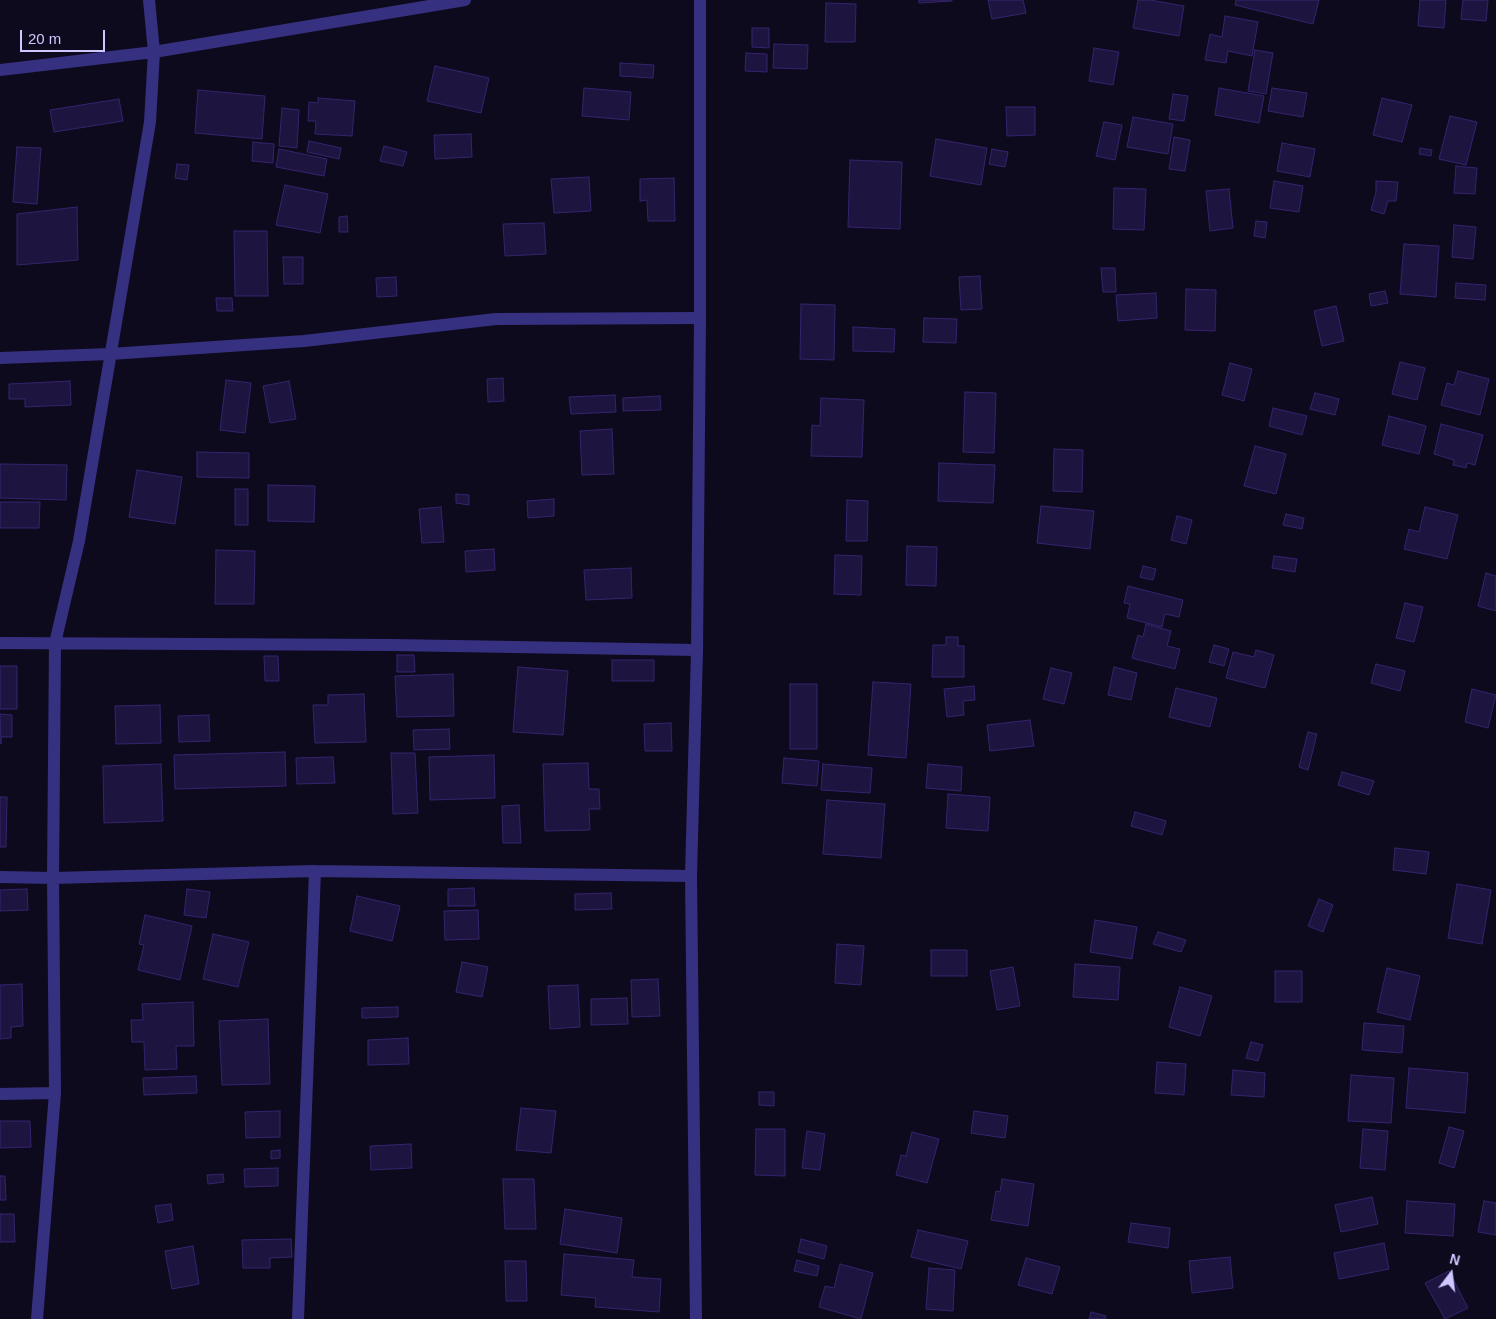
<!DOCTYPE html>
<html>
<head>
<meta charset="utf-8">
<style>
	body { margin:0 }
	#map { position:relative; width:1496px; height:1319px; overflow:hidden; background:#0e0a1e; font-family:Arial,sans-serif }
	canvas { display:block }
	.north { position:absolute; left:1426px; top:1249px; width:50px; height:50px; -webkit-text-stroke:4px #0e0a1e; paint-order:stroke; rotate:15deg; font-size:14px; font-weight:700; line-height:20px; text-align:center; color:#cfc7ff }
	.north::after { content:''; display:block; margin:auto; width:18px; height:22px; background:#cfc7ff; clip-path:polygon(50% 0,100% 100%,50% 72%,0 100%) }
	.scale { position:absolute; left:20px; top:30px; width:85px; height:22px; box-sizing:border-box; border:2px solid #cfc7ff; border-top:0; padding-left:6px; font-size:15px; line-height:18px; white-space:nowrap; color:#cfc7ff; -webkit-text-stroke:4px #0e0a1e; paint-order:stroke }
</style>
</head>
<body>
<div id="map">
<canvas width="1496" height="1319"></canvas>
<div class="north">N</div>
<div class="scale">20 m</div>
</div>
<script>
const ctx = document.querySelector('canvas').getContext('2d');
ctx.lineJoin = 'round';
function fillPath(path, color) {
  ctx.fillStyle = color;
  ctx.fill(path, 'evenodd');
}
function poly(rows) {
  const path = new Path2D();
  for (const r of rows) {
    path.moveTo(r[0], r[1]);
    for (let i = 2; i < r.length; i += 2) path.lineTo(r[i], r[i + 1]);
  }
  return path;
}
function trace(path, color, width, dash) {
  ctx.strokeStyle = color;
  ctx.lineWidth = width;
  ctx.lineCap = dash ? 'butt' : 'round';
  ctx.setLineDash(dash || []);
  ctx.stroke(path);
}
const building = poly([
	[919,0,952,0,952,1,919,3,919,0],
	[988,0,1023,0,1026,13,992,19,988,0],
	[1138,0,1150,0,1184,6,1179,36,1133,28,1138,0],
	[1236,0,1319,0,1313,24,1235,5,1236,0],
	[1420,0,1446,0,1444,28,1418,26,1420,0],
	[1463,0,1488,0,1486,21,1461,19,1463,0],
	[826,3,856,4,855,42,825,42,826,3],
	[1225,16,1258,22,1252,56,1228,51,1226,63,1205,60,1210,34,1222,37,1225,16],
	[752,28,769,28,769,48,752,47,752,28],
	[774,44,808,45,807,69,773,68,774,44],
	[1094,48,1119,52,1113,85,1089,81,1094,48],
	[1255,50,1273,53,1266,94,1248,91,1255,50],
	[746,53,767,54,767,72,745,71,746,53],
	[620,63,654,65,653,78,620,76,620,63],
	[435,66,489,78,481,113,427,101,435,66],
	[584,88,631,92,629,120,582,116,584,88],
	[1219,88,1264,96,1259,123,1215,115,1219,88],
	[1272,88,1307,93,1303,117,1268,111,1272,88],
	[198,90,265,96,262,139,195,133,198,90],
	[1173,94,1188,96,1184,121,1169,119,1173,94],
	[318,98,355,101,352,136,315,134,316,121,308,121,309,102,318,103,318,98],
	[1382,98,1412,105,1402,142,1373,135,1382,98],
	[119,99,123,121,54,132,50,110,119,99],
	[1006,107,1035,107,1035,135,1007,136,1006,107],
	[282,108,299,110,297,148,279,146,282,108],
	[1450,116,1477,122,1466,165,1439,159,1450,116],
	[1133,117,1173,124,1168,154,1127,147,1133,117],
	[1104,122,1122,125,1115,160,1096,156,1104,122],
	[471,134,472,157,435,159,434,135,471,134],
	[1174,137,1190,140,1185,171,1169,169,1174,137],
	[936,139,987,148,981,185,930,176,936,139],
	[309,141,341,148,339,159,307,152,309,141],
	[253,142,274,144,273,163,252,161,253,142],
	[1282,143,1315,149,1310,177,1277,171,1282,143],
	[384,146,407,152,403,166,380,161,384,146],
	[17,147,41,148,37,204,13,202,17,147],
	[1420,148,1432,150,1431,156,1419,154,1420,148],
	[279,149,327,159,324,176,276,167,279,149],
	[992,149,1008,152,1005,167,989,164,992,149],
	[850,160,902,162,900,229,848,227,850,160],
	[177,164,189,165,187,180,175,178,177,164],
	[1456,166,1477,168,1475,194,1454,193,1456,166],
	[589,177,591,211,554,213,551,179,589,177],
	[674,178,675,221,648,221,647,200,640,201,640,179,674,178],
	[1274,181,1303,186,1299,212,1270,208,1274,181],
	[1376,181,1398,182,1396,201,1388,201,1384,214,1371,210,1376,192,1376,181],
	[285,185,328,194,320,233,276,225,285,185],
	[1114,188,1146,189,1144,230,1113,229,1114,188],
	[1229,189,1233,228,1210,231,1206,191,1229,189],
	[77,207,78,260,17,265,17,214,77,207],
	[347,216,348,232,339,232,339,217,347,216],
	[1256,221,1267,222,1265,238,1254,236,1256,221],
	[544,223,546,254,505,256,503,224,544,223],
	[1454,225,1476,227,1473,259,1452,257,1454,225],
	[234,231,267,231,268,296,235,296,234,231],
	[1404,244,1439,246,1436,297,1400,294,1404,244],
	[283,257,303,257,303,284,284,284,283,257],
	[1101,268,1115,268,1116,292,1103,292,1101,268],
	[980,276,982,309,961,310,959,277,980,276],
	[396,277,397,296,377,297,376,278,396,277],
	[1456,283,1486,285,1485,300,1455,298,1456,283],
	[1186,289,1216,290,1215,331,1185,330,1186,289],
	[1385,291,1388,303,1371,306,1369,294,1385,291],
	[1156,293,1157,318,1118,321,1116,295,1156,293],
	[216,298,232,298,233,311,217,311,216,298],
	[801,304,835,305,834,360,800,359,801,304],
	[1336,306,1344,341,1322,346,1314,311,1336,306],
	[924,318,957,319,956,343,923,342,924,318],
	[853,327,895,329,894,352,853,351,853,327],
	[1400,362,1425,368,1417,400,1392,394,1400,362],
	[1230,363,1252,369,1244,401,1222,395,1230,363],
	[1458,371,1489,379,1480,415,1441,405,1447,383,1454,385,1458,371],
	[503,378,504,401,488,402,487,379,503,378],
	[226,380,251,383,245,433,220,430,226,380],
	[70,381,71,405,25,407,25,399,9,399,9,384,70,381],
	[289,381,296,419,270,423,263,386,289,381],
	[965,392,996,393,994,453,963,452,965,392],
	[1315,393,1339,399,1335,415,1310,409,1315,393],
	[615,395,616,412,571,414,569,397,615,395],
	[660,396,661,410,623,411,623,398,660,396],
	[821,398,864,400,862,457,811,456,812,425,820,426,821,398],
	[1273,408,1307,416,1302,435,1269,426,1273,408],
	[1389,416,1426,426,1419,454,1382,445,1389,416],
	[1441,424,1483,435,1475,465,1467,463,1466,468,1453,465,1454,460,1434,454,1441,424],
	[612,429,614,474,582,475,580,431,612,429],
	[1255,446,1286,454,1276,494,1244,486,1255,446],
	[1054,449,1083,450,1082,492,1053,491,1054,449],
	[197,452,249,453,249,478,197,477,197,452],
	[939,463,995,465,993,503,938,501,939,463],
	[0,464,67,465,66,500,0,498,0,464],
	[137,470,182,477,175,524,129,517,137,470],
	[268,485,315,486,314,522,268,521,268,485],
	[235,489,248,489,248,525,235,525,235,489],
	[456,494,469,495,469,505,456,503,456,494],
	[554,499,554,516,528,518,527,501,554,499],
	[847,500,868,501,867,541,846,541,847,500],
	[0,502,40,502,39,528,0,528,0,502],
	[1041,506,1094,511,1090,549,1037,543,1041,506],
	[441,507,444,542,422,543,419,509,441,507],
	[1425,507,1458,515,1447,559,1404,549,1409,529,1419,532,1425,507],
	[1286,514,1304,518,1302,529,1283,525,1286,514],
	[1177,516,1192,520,1186,544,1171,540,1177,516],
	[907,546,937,547,936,586,906,585,907,546],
	[494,549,495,570,466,572,465,551,494,549],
	[216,550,255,551,254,604,215,604,216,550],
	[835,555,862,556,861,595,834,594,835,555],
	[1274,556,1297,559,1295,572,1272,568,1274,556],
	[1143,566,1156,569,1153,580,1140,577,1143,566],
	[631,568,632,598,586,600,584,570,631,568],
	[1486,573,1496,576,1496,611,1478,606,1486,573],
	[1128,586,1183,600,1179,617,1165,614,1162,627,1127,618,1130,604,1124,603,1128,586],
	[1405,603,1423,607,1414,642,1396,638,1405,603],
	[1146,624,1171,631,1167,646,1180,649,1175,669,1132,658,1138,635,1143,637,1146,624],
	[946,637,958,637,958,646,964,646,964,677,932,677,933,645,946,645,946,637],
	[1214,645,1229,649,1224,666,1209,662,1214,645],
	[1256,650,1274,655,1265,688,1226,678,1233,652,1254,657,1256,650],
	[397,655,414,655,415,672,397,672,397,655],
	[264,656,278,656,279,681,265,681,264,656],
	[612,660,654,660,654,681,612,681,612,660],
	[1376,664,1405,671,1400,691,1371,683,1376,664],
	[0,666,17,666,17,709,0,709,0,666],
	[518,667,568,671,563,735,513,732,518,667],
	[1114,667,1137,673,1131,700,1108,695,1114,667],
	[1051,668,1072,673,1064,704,1043,699,1051,668],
	[453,674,454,716,397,717,395,676,453,674],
	[873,682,911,684,906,758,868,755,873,682],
	[790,684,817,684,817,749,790,749,790,684],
	[974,686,975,700,963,701,964,715,947,717,944,689,974,686],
	[1176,688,1217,698,1210,727,1169,717,1176,688],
	[1472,689,1496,695,1488,728,1465,722,1472,689],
	[364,694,366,742,315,743,313,705,328,705,328,695,364,694],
	[160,705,161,743,116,744,115,706,160,705],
	[0,714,12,715,12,737,1,737,1,744,0,714],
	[209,715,210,741,179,742,178,716,209,715],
	[1030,720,1034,746,990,751,987,725,1030,720],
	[671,723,672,751,645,751,644,724,671,723],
	[449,729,450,749,414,750,413,730,449,729],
	[1308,732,1317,734,1308,770,1299,767,1308,732],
	[285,752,286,786,175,789,174,755,285,752],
	[391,753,415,753,418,813,393,814,391,753],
	[494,755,495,798,430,800,429,757,494,755],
	[333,757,335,783,297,784,296,758,333,757],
	[784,758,819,761,817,786,782,783,784,758],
	[588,763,589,789,599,789,600,809,589,809,590,830,545,831,543,764,588,763],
	[161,764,163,821,104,823,103,766,161,764],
	[823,764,872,768,870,793,821,790,823,764],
	[928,764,962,767,961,791,926,788,928,764],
	[1342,772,1374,781,1369,795,1338,785,1342,772],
	[948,794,990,797,988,831,946,828,948,794],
	[0,797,7,797,6,847,0,847,0,797],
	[827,800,885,804,881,858,823,854,827,800],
	[519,805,521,843,503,843,502,806,519,805],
	[1135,812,1166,821,1162,835,1131,826,1135,812],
	[1395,848,1429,852,1426,874,1393,870,1395,848],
	[1457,884,1491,890,1482,944,1448,938,1457,884],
	[474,888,475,906,448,906,448,889,474,888],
	[27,889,28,910,0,911,0,890,27,889],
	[187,889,210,892,206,918,184,915,187,889],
	[611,893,612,909,575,910,575,894,611,893],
	[357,896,400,906,392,941,350,931,357,896],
	[1319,899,1333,905,1323,932,1308,926,1319,899],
	[478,910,479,939,445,940,444,911,478,910],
	[145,915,192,926,180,980,138,970,144,945,139,944,145,915],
	[1095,920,1137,927,1132,959,1090,952,1095,920],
	[1158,932,1186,940,1181,952,1153,944,1158,932],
	[213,934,249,942,238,987,203,979,213,934],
	[837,944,864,946,861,985,835,983,837,944],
	[931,950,967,950,967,976,931,976,931,950],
	[462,962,488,967,482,997,456,992,462,962],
	[1075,964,1120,967,1118,1000,1073,997,1075,964],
	[1013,967,1020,1006,997,1010,990,971,1013,967],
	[1387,968,1420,976,1410,1020,1377,1012,1387,968],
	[1275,971,1302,971,1302,1002,1275,1002,1275,971],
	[658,979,660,1016,632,1017,631,980,658,979],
	[22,984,23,1026,11,1027,11,1038,0,1039,0,985,22,984],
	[578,985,580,1027,550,1029,548,986,578,985],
	[1180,987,1212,996,1200,1036,1169,1027,1180,987],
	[627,998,628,1024,591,1025,591,999,627,998],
	[193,1002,194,1046,176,1046,177,1069,145,1070,144,1042,132,1042,131,1020,143,1020,142,1004,193,1002],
	[398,1007,398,1017,362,1018,362,1008,398,1007],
	[268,1019,270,1084,222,1085,219,1021,268,1019],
	[1364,1023,1404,1026,1402,1053,1362,1050,1364,1023],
	[408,1038,409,1064,368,1065,368,1040,408,1038],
	[1251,1042,1263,1045,1258,1061,1246,1058,1251,1042],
	[1157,1062,1186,1064,1184,1095,1155,1093,1157,1062],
	[1409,1068,1468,1073,1465,1113,1406,1108,1409,1068],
	[1233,1070,1265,1073,1264,1097,1231,1095,1233,1070],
	[1351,1075,1394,1078,1391,1123,1348,1121,1351,1075],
	[196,1076,197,1093,144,1095,143,1078,196,1076],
	[759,1092,774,1092,774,1106,759,1105,759,1092],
	[521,1108,556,1111,551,1153,516,1150,521,1108],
	[280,1111,280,1137,246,1138,245,1112,280,1111],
	[974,1111,1008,1116,1005,1138,971,1133,974,1111],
	[0,1121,30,1121,31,1147,0,1148,0,1121],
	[1449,1127,1464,1131,1454,1168,1439,1163,1449,1127],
	[756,1129,785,1129,785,1176,755,1175,756,1129],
	[1363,1129,1388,1131,1385,1170,1360,1168,1363,1129],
	[807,1131,825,1134,820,1170,802,1168,807,1131],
	[912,1132,939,1139,927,1183,896,1175,901,1155,906,1156,912,1132],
	[411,1144,412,1168,371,1170,370,1146,411,1144],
	[280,1150,280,1158,271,1159,271,1151,280,1150],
	[278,1168,278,1186,245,1187,244,1169,278,1168],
	[223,1174,224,1182,208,1184,207,1175,223,1174],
	[0,1176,5,1176,6,1200,0,1200,0,1176],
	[503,1179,534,1179,536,1229,505,1229,503,1179],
	[1002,1179,1034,1184,1028,1226,991,1220,996,1191,1000,1192,1002,1179],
	[1372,1197,1378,1224,1341,1232,1335,1205,1372,1197],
	[1407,1201,1455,1204,1453,1236,1405,1233,1407,1201],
	[1484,1201,1496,1203,1496,1235,1478,1232,1484,1201],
	[171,1204,173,1220,158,1223,155,1206,171,1204],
	[565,1209,622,1218,617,1253,560,1244,565,1209],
	[0,1214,14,1214,15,1242,0,1242,0,1214],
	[1131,1223,1170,1228,1168,1248,1128,1242,1131,1223],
	[918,1230,968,1241,961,1269,911,1257,918,1230],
	[291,1239,292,1257,270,1258,270,1268,243,1268,242,1240,291,1239],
	[801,1239,827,1246,824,1259,798,1252,801,1239],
	[1384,1243,1389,1269,1339,1279,1334,1253,1384,1243],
	[193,1246,199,1284,172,1289,165,1251,193,1246],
	[564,1254,634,1260,632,1277,661,1279,659,1312,595,1307,596,1298,561,1295,564,1254],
	[1230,1257,1233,1288,1192,1293,1189,1261,1230,1257],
	[1026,1258,1060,1267,1052,1294,1018,1285,1026,1258],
	[797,1260,819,1266,817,1276,794,1271,797,1260],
	[505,1261,526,1261,527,1301,506,1301,505,1261],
	[840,1264,873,1273,861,1319,819,1307,825,1286,834,1288,840,1264],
	[929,1268,955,1270,953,1311,926,1309,929,1268],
	[1449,1271,1468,1308,1445,1319,1425,1283,1449,1271],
	[1091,1312,1106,1316,1105,1319,1089,1319,1091,1312]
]);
const minor = poly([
	[0,70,154,52,465,0],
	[0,358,110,354,304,341,496,319,700,318],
	[0,643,392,645,697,650],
	[0,877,53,878,315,871,691,876],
	[0,1094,55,1093],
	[37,1319,55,1093,53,878,55,643,79,541,150,122,154,52,149,0],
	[298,1319,315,871]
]);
const tertiary = poly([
	[696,1319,691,876,697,650,700,318,700,0]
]);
fillPath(building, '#1e1440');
trace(building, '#35246e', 1);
trace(minor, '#363081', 12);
trace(tertiary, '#363081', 12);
</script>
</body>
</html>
